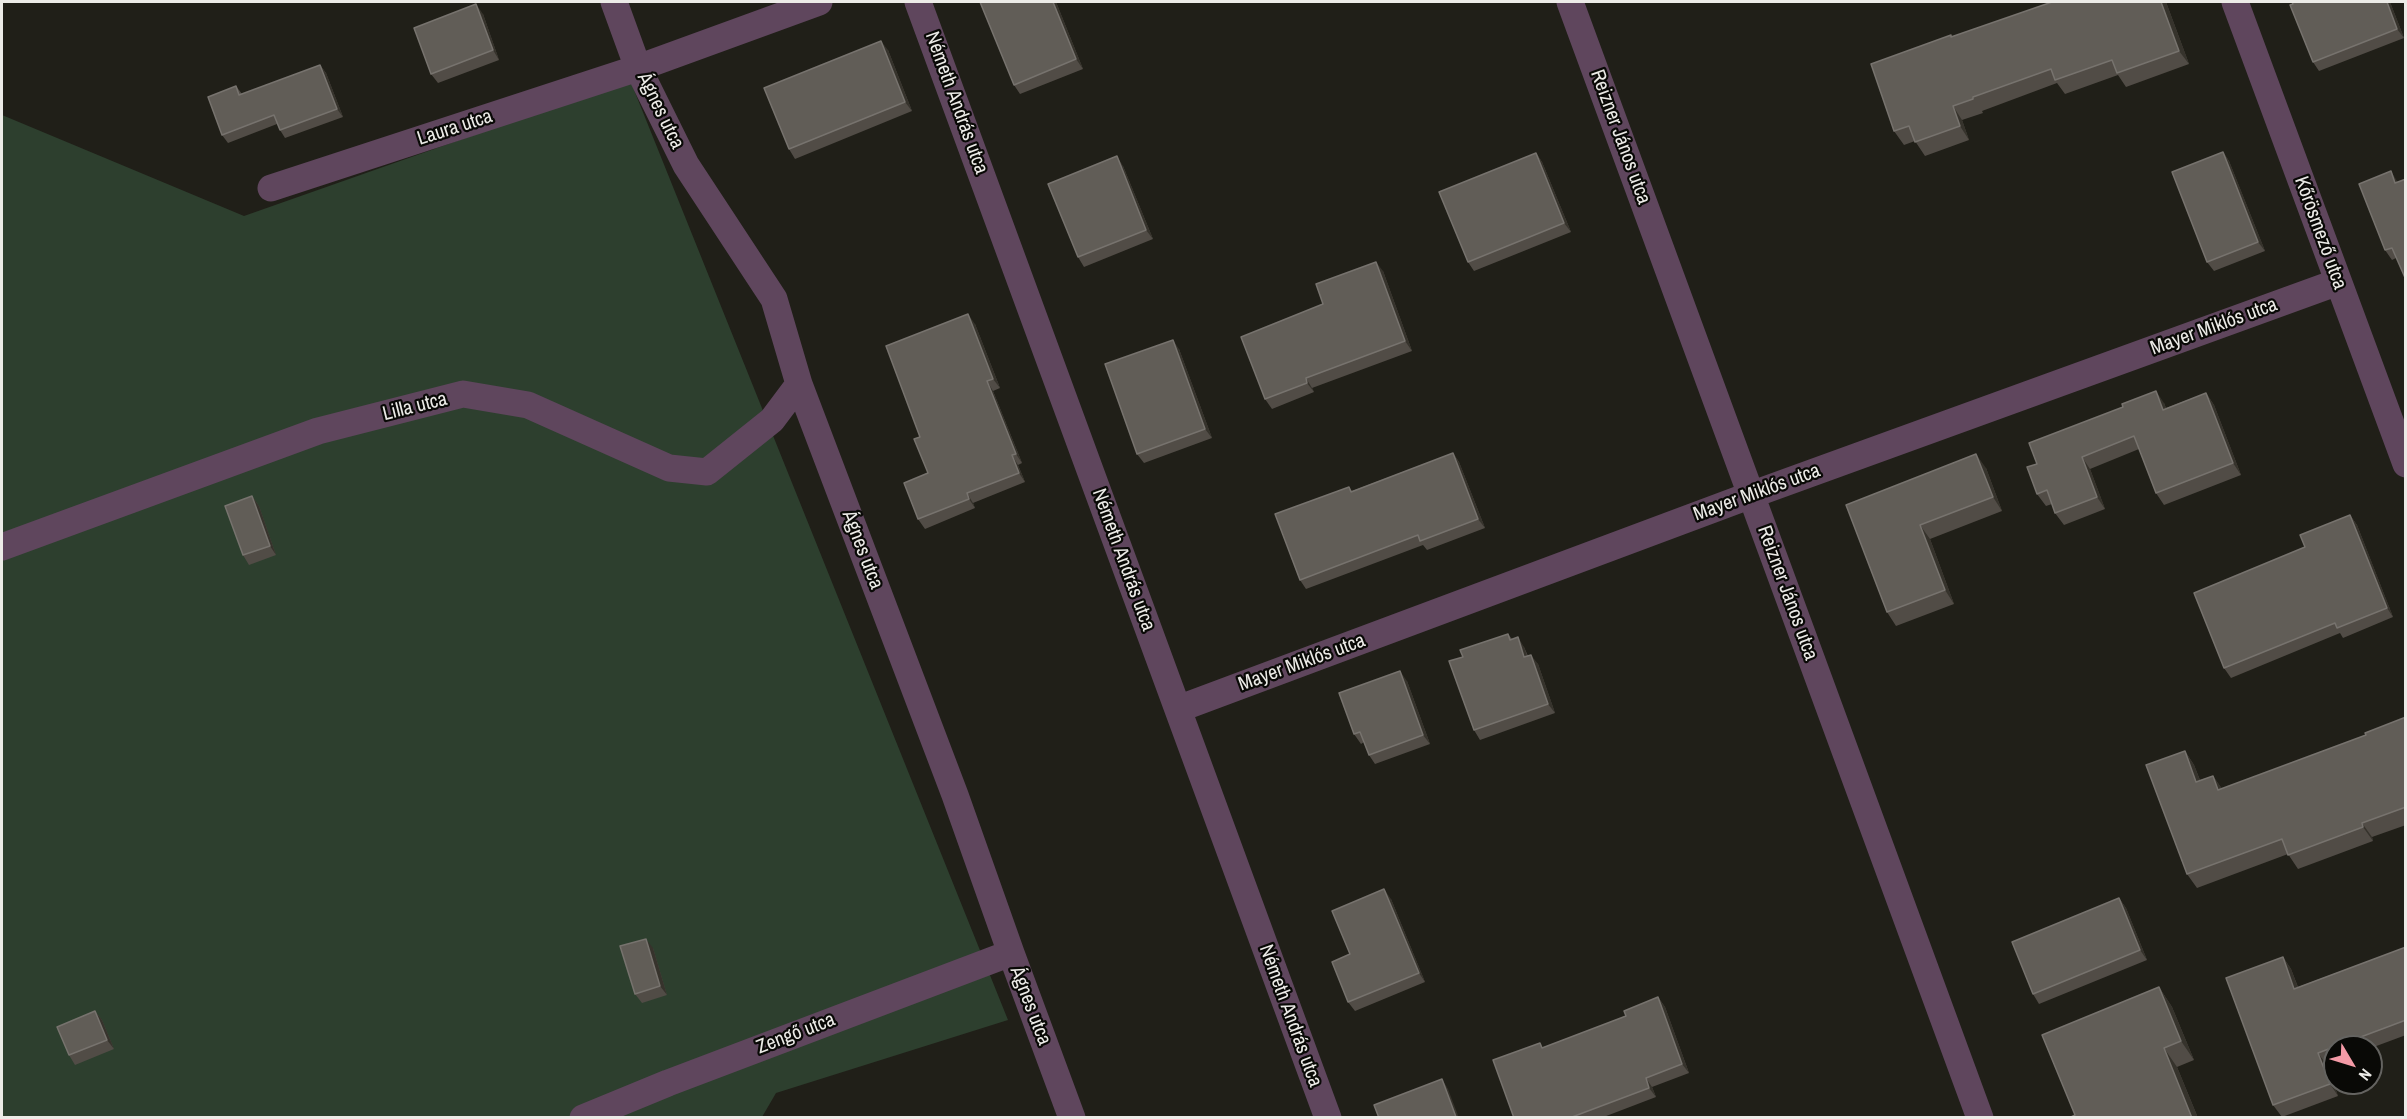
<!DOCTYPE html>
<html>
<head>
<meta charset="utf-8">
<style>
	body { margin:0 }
	#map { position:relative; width:2407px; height:1119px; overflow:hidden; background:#201f18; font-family:"Archivo Narrow",sans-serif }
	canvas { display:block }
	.frame { position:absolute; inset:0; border:3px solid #ecebe7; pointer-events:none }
	.north { position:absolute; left:2323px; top:1035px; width:60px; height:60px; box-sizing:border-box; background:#090906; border:2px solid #646360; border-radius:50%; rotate:128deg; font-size:16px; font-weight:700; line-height:24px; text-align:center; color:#ecebe7 }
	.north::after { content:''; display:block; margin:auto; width:21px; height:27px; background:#f49aa6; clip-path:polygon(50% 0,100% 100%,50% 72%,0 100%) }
</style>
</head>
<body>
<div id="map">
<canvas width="2407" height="1119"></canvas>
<div class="frame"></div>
<div class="north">N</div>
</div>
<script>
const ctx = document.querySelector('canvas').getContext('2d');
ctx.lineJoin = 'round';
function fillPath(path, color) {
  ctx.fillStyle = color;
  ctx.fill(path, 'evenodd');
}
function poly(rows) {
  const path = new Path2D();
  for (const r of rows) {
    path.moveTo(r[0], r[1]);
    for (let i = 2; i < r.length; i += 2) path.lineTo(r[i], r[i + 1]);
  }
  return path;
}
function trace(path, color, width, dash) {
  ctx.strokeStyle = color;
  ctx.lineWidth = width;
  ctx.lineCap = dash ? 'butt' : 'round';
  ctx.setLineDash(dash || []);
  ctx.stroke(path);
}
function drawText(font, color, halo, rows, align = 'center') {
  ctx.font = font + ' "Archivo Narrow",sans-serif';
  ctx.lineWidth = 4.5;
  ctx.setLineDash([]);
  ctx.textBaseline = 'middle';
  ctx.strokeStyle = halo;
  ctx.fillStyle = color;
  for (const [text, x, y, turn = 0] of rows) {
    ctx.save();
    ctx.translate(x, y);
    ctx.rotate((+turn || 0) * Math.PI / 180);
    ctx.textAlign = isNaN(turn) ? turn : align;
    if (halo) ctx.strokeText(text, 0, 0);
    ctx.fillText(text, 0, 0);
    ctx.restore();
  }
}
const green = poly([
	[630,80,1008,1020,776,1093,762,1117,2,1117,2,115,244,216]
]);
const street = poly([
	[614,2,638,68,686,165,774,299,799,384,955,795,1011,953,1072,1118],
	[918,2,1328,1118],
	[1570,2,1980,1118],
	[2235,2,2406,464],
	[271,188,638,68,819,2],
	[2,547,318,431,463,394,528,405,669,468,707,472,772,420,799,384],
	[1178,709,1751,495,2338,282],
	[583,1118,668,1083,1011,953]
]);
const wall = poly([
	[980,2,1056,2,1083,69,1020,94,1014,85],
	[2166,2,2189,64,2126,87,2118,75,2065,94,2057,83,1982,111,1983,113,1962,120,1969,140,1925,156,1915,141,1904,145,1894,131,1952,37],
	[2390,2,2404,38,2319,71,2313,62],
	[483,14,499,60,438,83,431,74],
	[888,50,912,111,795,159,789,149],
	[320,65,326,73,343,117,285,138,280,130,277,124,228,143,222,135,236,86,242,94],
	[2223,152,2229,161,2265,251,2214,271,2207,262],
	[1536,153,1542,162,1571,232,1474,271,1468,262],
	[1123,166,1153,239,1084,267,1078,257],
	[2398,182,2396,258,2392,260,2385,250],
	[1383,271,1412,351,1312,388,1314,392,1272,409,1265,399,1323,304],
	[975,324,1000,388,993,391,1022,463,1018,465,1025,482,973,503,975,508,925,529,918,519,928,473,920,437],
	[1179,349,1212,438,1144,463,1137,454],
	[2206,393,2214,405,2241,475,2164,505,2156,493,2139,449,2090,469,2105,509,2064,525,2055,513,2052,504,2046,506,2037,494,2037,464,2164,403,2166,408],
	[1453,453,1459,462,1485,528,1427,550,1423,545,1306,589,1300,580,1349,487,1352,491],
	[1986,468,2002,511,1930,539,1954,604,1896,626,1887,612,1846,505],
	[252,496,259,506,276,555,249,565,243,555],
	[2350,515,2357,525,2393,617,2343,638,2340,633,2231,678,2224,668,2305,547],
	[1508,634,1512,639,1524,647,1528,656,1538,664,1555,713,1480,740,1474,730,1463,657],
	[1407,681,1430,744,1375,764,1369,755,1364,742,1361,744,1354,734],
	[2406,717,2406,825,2372,837,2373,841,2298,869,2288,854,2197,888,2187,874,2185,751,2194,765,2200,780,2213,776,2222,789,2366,735],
	[2119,898,2126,908,2147,960,2039,1004,2033,994],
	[1391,899,1425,982,1355,1011,1348,1002,1350,954],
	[2406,947,2406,1035,2371,1048,2371,1047,2335,1047,2335,1062,2327,1065,2338,1096,2282,1117,2273,1105,2283,957,2291,969,2298,987],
	[653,948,667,995,642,1003,635,994],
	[2159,987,2172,1007,2194,1060,2177,1067,2198,1118,2071,1118,2075,1115],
	[1658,997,1665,1007,1689,1073,1652,1087,1656,1097,1601,1118,1514,1118,1544,1047,1626,1016],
	[95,1011,102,1020,114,1049,75,1065,69,1055]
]);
const shadedWall = poly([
	[1053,2,1056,2,1083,69,1076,59],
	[2161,2,2166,2,2189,64,2179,51],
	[2387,2,2390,2,2404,38,2397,29],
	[476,4,483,14,499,60,493,50],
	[881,41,888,50,912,111,905,102],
	[320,65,326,73,343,117,337,109],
	[1953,106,1962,120,1969,140,1960,126],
	[2223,152,2229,161,2265,251,2258,242],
	[1536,153,1542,162,1571,232,1564,223],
	[1117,156,1123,166,1153,239,1146,230],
	[2391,171,2397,181,2402,192,2395,183],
	[1376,262,1383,271,1412,351,1405,341],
	[968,314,975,324,1000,388,993,379],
	[1173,340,1179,349,1212,438,1205,429],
	[1306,378,1312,388,1314,392,1307,383],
	[987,381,993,391,1022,463,1016,454],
	[2156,391,2164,403,2171,422,2163,410],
	[2206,393,2214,405,2241,475,2233,463],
	[1453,453,1459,462,1485,528,1478,519],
	[1976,454,1986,468,2002,511,1993,497],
	[1012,455,1018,465,1025,482,1019,473],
	[2082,457,2090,469,2105,509,2097,497],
	[967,493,973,503,975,508,969,499],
	[252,496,259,506,276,555,270,546],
	[2350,515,2357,525,2393,617,2387,608],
	[1920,525,1930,539,1954,604,1945,590],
	[1518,637,1524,647,1531,667,1524,657],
	[1531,655,1538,664,1555,713,1548,704],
	[1400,671,1407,681,1430,744,1423,735],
	[2185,751,2194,765,2206,796,2196,782],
	[2213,776,2223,790,2218,790],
	[2362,823,2372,837,2373,841,2363,827],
	[1384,889,1391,899,1425,982,1419,973],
	[2119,898,2126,908,2147,960,2140,950],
	[646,939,653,948,667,995,660,986],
	[2283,957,2291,969,2303,1001,2294,989],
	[2159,987,2172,1007,2194,1060,2181,1041],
	[1658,997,1665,1007,1689,1073,1682,1064],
	[95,1011,102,1020,114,1049,107,1040],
	[2164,1048,2177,1067,2198,1118,2192,1118],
	[2318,1053,2327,1065,2338,1096,2330,1084],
	[1646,1078,1652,1087,1656,1097,1649,1088],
	[1442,1079,1448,1089,1459,1118,1456,1117]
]);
const building = poly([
	[980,2,1053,2,1076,59,1014,85,980,2],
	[2052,2,2161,2,2179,51,2117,73,2112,60,2055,80,2051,69,1973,97,1973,99,1953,106,1960,126,1915,142,1909,126,1894,131,1871,64,1951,35,1951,37,2052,2],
	[2292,2,2387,2,2397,29,2313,62,2290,5,2293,4,2292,2],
	[476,4,493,50,431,74,414,28,476,4],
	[881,41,905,102,789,149,764,88,881,41],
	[320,65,337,109,280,130,274,115,222,135,208,97,236,86,239,95,320,65],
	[2223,152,2258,242,2207,262,2172,172,2223,152],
	[1536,153,1564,223,1468,262,1439,192,1536,153],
	[1117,156,1146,230,1078,257,1048,184,1117,156],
	[2391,171,2395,183,2406,179,2406,280,2392,248,2385,250,2359,184,2391,171],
	[1376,262,1405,341,1306,378,1307,383,1265,399,1241,337,1323,304,1316,284,1376,262],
	[968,314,993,379,987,381,1016,454,1012,455,1019,473,967,493,969,499,918,519,904,483,928,473,914,439,920,437,886,346,968,314],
	[1173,340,1205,429,1137,454,1105,364,1173,340],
	[2156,391,2163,410,2206,393,2233,463,2156,493,2134,436,2082,457,2097,497,2055,513,2047,490,2037,494,2027,467,2037,464,2029,443,2123,407,2122,404,2156,391],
	[1453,453,1478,519,1420,541,1418,535,1300,580,1275,514,1349,487,1351,492,1453,453],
	[1976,454,1993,497,1920,525,1945,590,1887,612,1846,505,1976,454],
	[252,496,270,546,243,555,225,506,252,496],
	[2350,515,2387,608,2337,628,2335,623,2224,668,2194,593,2305,547,2300,535,2350,515],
	[1508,634,1510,640,1518,637,1524,657,1531,655,1548,704,1474,730,1449,661,1463,657,1460,650,1508,634],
	[1400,671,1423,735,1369,755,1360,732,1354,734,1339,693,1400,671],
	[2406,717,2406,807,2362,823,2363,827,2288,855,2282,839,2187,874,2146,765,2185,751,2196,782,2213,776,2218,790,2366,735,2365,733,2406,717],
	[1384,889,1419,973,1348,1002,1332,962,1350,954,1332,911,1384,889],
	[2119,898,2140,950,2033,994,2012,942,2119,898],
	[646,939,660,986,635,994,620,946,646,939],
	[2406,947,2406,1020,2318,1053,2330,1084,2273,1105,2226,978,2283,957,2294,989,2406,947],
	[2159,987,2181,1041,2164,1048,2192,1118,2071,1118,2071,1117,2075,1115,2042,1035,2159,987],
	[1658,997,1682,1064,1646,1078,1649,1088,1572,1117,1572,1118,1514,1118,1493,1060,1540,1043,1542,1048,1626,1016,1624,1011,1658,997],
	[95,1011,107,1040,69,1055,57,1027,95,1011],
	[1442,1079,1456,1117,1379,1118,1374,1105,1442,1079]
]);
const streetNames = [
	["Németh András utca",956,103,70],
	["Ágnes utca",660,111,64],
	["Laura utca",455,128,-18],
	["Reizner János utca",1620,137,70],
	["Kőrösmező utca",2320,233,70],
	["Mayer Miklós utca",2214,327,-20],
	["Lilla utca",415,407,-14],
	["Mayer Miklós utca",1757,493,-20],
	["Ágnes utca",862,550,69],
	["Németh András utca",1123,560,70],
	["Reizner János utca",1787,593,70],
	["Mayer Miklós utca",1302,663,-20],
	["Ágnes utca",1030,1006,69],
	["Németh András utca",1290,1016,70],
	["Zengő utca",796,1034,-21]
];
fillPath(green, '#2d3f2e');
trace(street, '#5f465d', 27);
fillPath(wall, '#514c46');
fillPath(shadedWall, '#36332c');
fillPath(building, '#615d57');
trace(building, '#77736e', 1.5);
drawText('20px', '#ecebe7', '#090906', streetNames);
</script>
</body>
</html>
